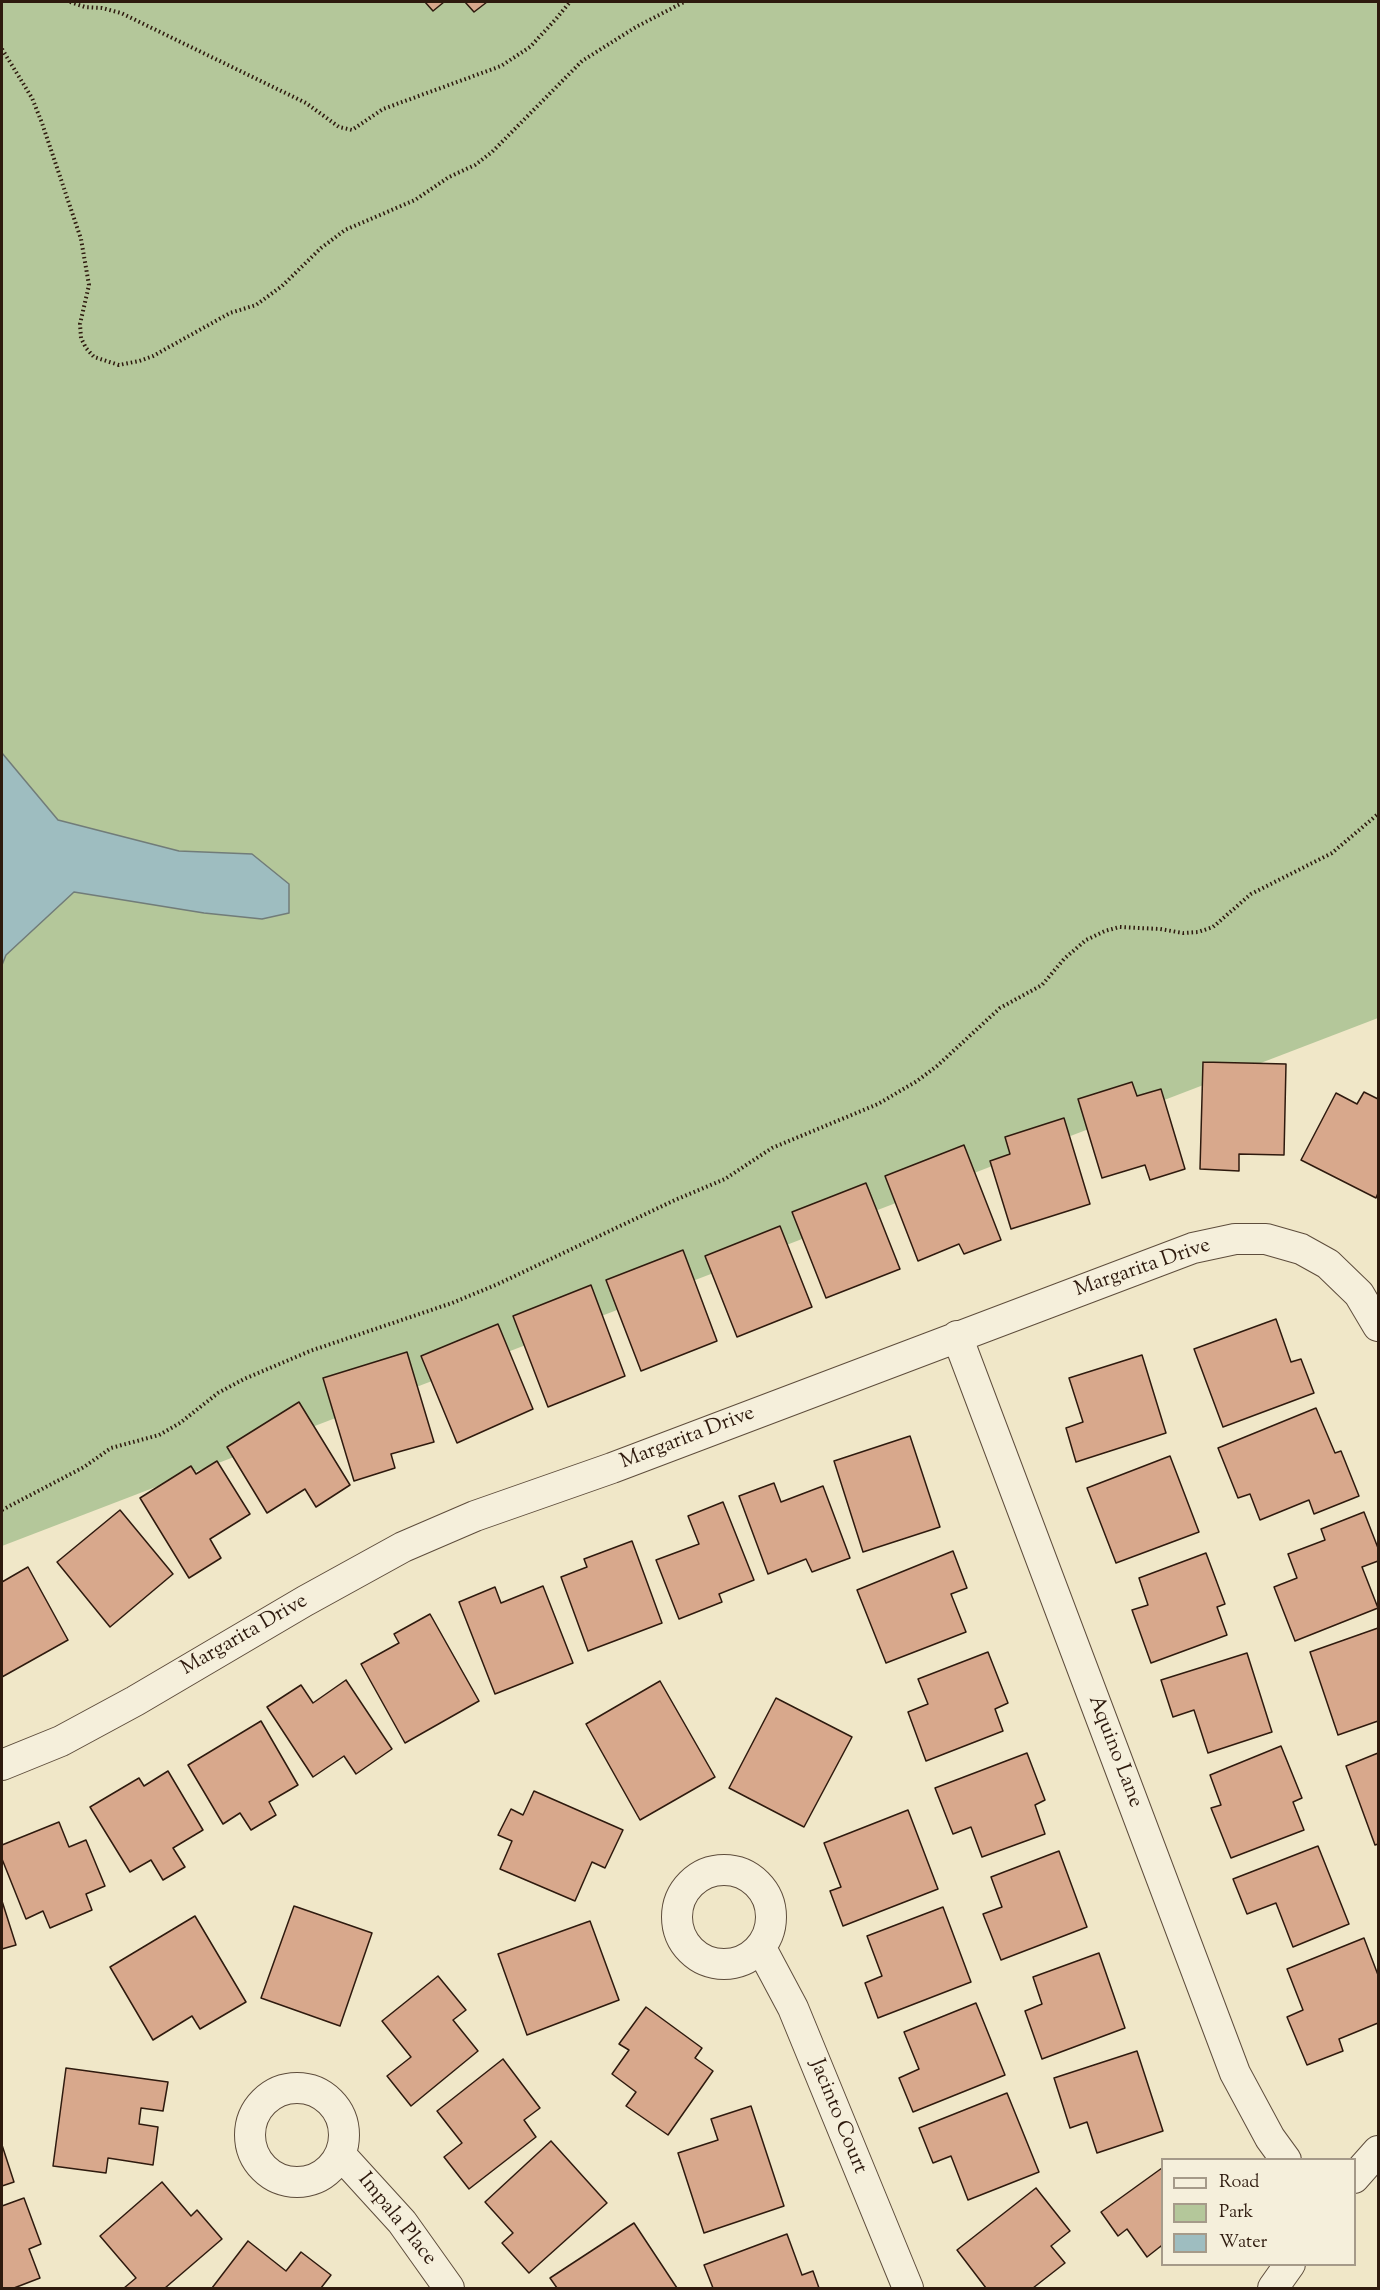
<!DOCTYPE html>
<html>
<head>
<meta charset="utf-8">
<style>
	body { margin:0 }
	#map { position:relative; width:1380px; height:2290px; overflow:hidden; background:#f0e7c8; font-family:"Sorts Mill Goudy",serif }
	canvas { display:block }
	.frame { position:absolute; inset:0; border:3px solid #2e1a0e; pointer-events:none }
	.legend { position:absolute; left:1161px; top:2158px; width:195px; height:108px; box-sizing:border-box; background:#f5efdb; border:2px solid #a59a89; margin:0; padding:8px 10px; list-style:none; font-size:18px; color:#2e1a0e }
	.legend li { display:flex; align-items:center; gap:12px; height:30px }
	.legend b { width:30px; border:2px solid #a59a89 }
</style>
</head>
<body>
<div id="map">
<canvas width="1380" height="2290"></canvas>
<div class="frame"></div>
<ul class="legend">
<li><b style="height:8px;background:#f5efdb"></b>Road</li>
<li><b style="height:16px;background:#b4c79a"></b>Park</li>
<li><b style="height:16px;background:#9ebdc0"></b>Water</li>
</ul>
</div>
<script>
const ctx = document.querySelector('canvas').getContext('2d');
ctx.lineJoin = 'round';
function fillPath(path, color) {
  ctx.fillStyle = color;
  ctx.fill(path, 'evenodd');
}
function poly(rows) {
  const path = new Path2D();
  for (const r of rows) {
    if (r.length === 3) {
      path.moveTo(r[0] + r[2], r[1]);
      path.arc(r[0], r[1], r[2], 0, 2 * Math.PI);
      continue;
    }
    path.moveTo(r[0], r[1]);
    for (let i = 2; i < r.length; i += 2) path.lineTo(r[i], r[i + 1]);
  }
  return path;
}
function trace(path, color, width, dash) {
  ctx.strokeStyle = color;
  ctx.lineWidth = width;
  ctx.lineCap = dash ? 'butt' : 'round';
  ctx.setLineDash(dash || []);
  ctx.stroke(path);
}
function drawText(font, color, halo, rows, align = 'center') {
  ctx.font = font + ' "Sorts Mill Goudy",serif';
  ctx.lineWidth = 4.5;
  ctx.setLineDash([]);
  ctx.textBaseline = 'middle';
  ctx.strokeStyle = halo;
  ctx.fillStyle = color;
  for (const [text, x, y, turn = 0] of rows) {
    ctx.save();
    ctx.translate(x, y);
    ctx.rotate((+turn || 0) * Math.PI / 180);
    ctx.textAlign = isNaN(turn) ? turn : align;
    if (halo) ctx.strokeText(text, 0, 0);
    ctx.fillText(text, 0, 0);
    ctx.restore();
  }
}
const green = poly([
	[2,2,1378,2,1378,1018,2,1546]
]);
const water = poly([
	[2,753,58,820,179,851,252,854,289,884,289,913,262,919,204,913,74,892,6,955,2,965,2,753]
]);
const building = poly([
	[425,2,444,2,433,11,425,2],
	[465,2,487,2,474,12,465,2],
	[1203,1062,1286,1064,1284,1155,1239,1154,1239,1171,1200,1169,1203,1062],
	[1132,1082,1137,1096,1161,1089,1185,1169,1150,1180,1145,1165,1102,1178,1078,1099,1132,1082],
	[1364,1092,1378,1099,1378,1193,1376,1198,1301,1160,1336,1093,1357,1104,1364,1092],
	[1064,1118,1090,1204,1011,1229,990,1161,1010,1154,1005,1137,1064,1118],
	[964,1145,1001,1240,964,1254,959,1244,918,1261,885,1176,964,1145],
	[866,1183,900,1269,826,1298,792,1212,866,1183],
	[780,1226,812,1307,737,1337,705,1256,780,1226],
	[683,1250,717,1341,641,1371,606,1280,683,1250],
	[591,1285,625,1376,548,1407,513,1316,591,1285],
	[1276,1319,1291,1362,1301,1359,1314,1393,1223,1427,1194,1349,1276,1319],
	[498,1324,533,1409,457,1443,421,1356,498,1324],
	[407,1352,434,1442,391,1454,395,1468,354,1481,323,1378,407,1352],
	[1142,1355,1166,1433,1076,1462,1066,1428,1083,1422,1069,1378,1142,1355],
	[299,1402,350,1485,316,1507,305,1489,267,1513,227,1447,299,1402],
	[1316,1408,1335,1453,1341,1451,1359,1496,1314,1514,1309,1500,1260,1520,1250,1494,1238,1498,1218,1448,1316,1408],
	[910,1436,940,1527,863,1552,834,1461,910,1436],
	[1170,1456,1199,1532,1116,1563,1087,1488,1170,1456],
	[217,1461,250,1514,210,1539,221,1558,189,1578,140,1498,191,1466,196,1474,217,1461],
	[774,1483,781,1502,823,1486,850,1558,812,1572,806,1559,768,1574,739,1496,774,1483],
	[723,1502,754,1580,719,1594,722,1602,679,1619,656,1560,699,1544,688,1516,723,1502],
	[120,1510,173,1574,110,1627,57,1562,120,1510],
	[1364,1512,1378,1548,1378,1561,1362,1567,1378,1608,1295,1641,1274,1587,1297,1578,1288,1554,1325,1540,1321,1529,1364,1512],
	[632,1541,662,1623,588,1651,561,1577,587,1567,584,1559,632,1541],
	[953,1551,967,1588,951,1594,966,1632,886,1663,857,1590,953,1551],
	[1206,1553,1225,1604,1217,1607,1227,1635,1151,1663,1132,1610,1148,1605,1139,1578,1206,1553],
	[28,1567,68,1640,2,1677,2,1582,28,1567],
	[543,1586,573,1663,495,1694,459,1602,495,1587,501,1603,543,1586],
	[430,1614,479,1701,405,1743,361,1664,399,1643,394,1634,430,1614],
	[1378,1628,1378,1721,1338,1735,1310,1652,1378,1628],
	[988,1652,1008,1703,995,1709,1003,1731,926,1761,908,1712,928,1704,918,1679,988,1652],
	[1247,1653,1272,1732,1208,1753,1194,1710,1173,1717,1161,1680,1247,1653],
	[346,1680,392,1749,356,1774,344,1756,313,1777,267,1707,301,1685,313,1703,346,1680],
	[660,1681,715,1777,640,1820,586,1724,660,1681],
	[776,1698,852,1737,804,1827,729,1788,776,1698],
	[261,1721,298,1785,269,1802,276,1815,251,1830,240,1813,223,1824,188,1765,261,1721],
	[1281,1746,1302,1798,1293,1802,1304,1830,1231,1858,1211,1808,1221,1805,1210,1775,1281,1746],
	[1027,1753,1045,1800,1035,1805,1045,1834,982,1857,971,1827,953,1834,935,1788,1027,1753],
	[1378,1753,1378,1844,1375,1845,1346,1766,1378,1753],
	[168,1771,203,1830,173,1848,185,1867,163,1880,151,1860,130,1872,90,1807,139,1778,144,1786,168,1771],
	[534,1791,623,1830,605,1868,592,1862,575,1901,500,1869,512,1841,498,1835,511,1809,523,1815,534,1791],
	[908,1810,938,1889,843,1926,830,1891,841,1887,824,1843,908,1810],
	[59,1822,69,1847,86,1840,105,1886,86,1894,92,1910,50,1928,43,1911,26,1919,2,1859,2,1845,59,1822],
	[1318,1846,1349,1924,1293,1947,1276,1903,1247,1914,1233,1879,1318,1846],
	[1059,1851,1087,1927,1001,1960,983,1914,1002,1907,991,1877,1059,1851],
	[2,1901,16,1945,2,1949,2,1901],
	[294,1906,372,1933,340,2026,261,1998,294,1906],
	[943,1907,971,1982,878,2018,865,1983,882,1976,867,1936,943,1907],
	[195,1916,246,2002,200,2029,192,2016,153,2040,110,1967,195,1916],
	[590,1921,619,2000,527,2035,498,1954,590,1921],
	[1364,1938,1378,1975,1378,2023,1339,2039,1343,2051,1307,2065,1287,2017,1303,2010,1287,1969,1364,1938],
	[1099,1953,1125,2028,1042,2059,1025,2011,1042,2004,1033,1977,1099,1953],
	[438,1976,466,2010,453,2020,478,2051,411,2106,387,2076,411,2057,382,2021,438,1976],
	[976,2003,1005,2075,913,2112,899,2078,919,2069,904,2032,976,2003],
	[646,2007,702,2048,695,2058,713,2071,668,2135,626,2106,636,2092,612,2074,629,2050,619,2044,646,2007],
	[1137,2051,1163,2131,1097,2153,1087,2122,1070,2128,1054,2078,1137,2051],
	[503,2059,540,2108,524,2120,536,2137,469,2189,444,2157,462,2143,437,2111,503,2059],
	[66,2068,168,2082,163,2111,141,2108,139,2124,158,2127,153,2165,108,2158,106,2173,53,2166,66,2068],
	[1007,2093,1039,2172,968,2200,951,2156,933,2163,919,2128,1007,2093],
	[751,2106,784,2206,704,2233,678,2153,718,2140,711,2119,751,2106],
	[551,2141,607,2203,529,2273,502,2243,513,2233,485,2202,551,2141],
	[2,2145,14,2182,2,2186,2,2145],
	[1162,2168,1162,2248,1161,2246,1147,2257,1127,2229,1118,2236,1101,2212,1162,2168],
	[162,2182,191,2216,197,2210,222,2239,165,2288,124,2288,136,2278,100,2236,162,2182],
	[1036,2188,1070,2231,1051,2246,1065,2263,1033,2288,986,2288,957,2250,1036,2188],
	[24,2198,41,2244,29,2249,40,2278,14,2288,2,2288,2,2206,24,2198],
	[634,2223,677,2288,557,2288,550,2278,634,2223],
	[787,2234,802,2275,813,2271,819,2288,713,2288,704,2265,787,2234],
	[248,2241,286,2271,301,2252,331,2275,321,2288,212,2288,248,2241]
]);
const path = poly([
	[70,2,85,7,102,8,121,13,306,103,339,127,352,130,383,109,501,66,530,47,555,20,570,2],
	[2,49,32,98,42,123,81,239,89,285,80,324,81,338,86,348,94,357,119,365,139,361,153,356,230,313,256,305,282,286,321,248,345,230,415,200,449,177,475,165,492,152,582,61,636,27,684,2],
	[2,1510,84,1467,111,1448,159,1435,180,1423,218,1393,244,1379,310,1351,452,1303,498,1284,675,1200,725,1179,772,1148,878,1104,917,1081,937,1066,1000,1008,1042,985,1064,959,1086,940,1105,931,1119,927,1160,929,1183,933,1198,932,1213,927,1251,894,1332,853,1378,814]
]);
const street = poly([
	[957,1336,1235,2073,1270,2138,1286,2160],
	[2,1765,61,1741,135,1701,305,1601,403,1547,475,1516,612,1468,1193,1248,1235,1239,1266,1239,1301,1249,1328,1264,1359,1294,1378,1326],
	[724,1917,47],
	[761,1948,793,2008,908,2288],
	[297,2135,47],
	[340,2154,402,2222,449,2288],
	[1354,2178,1378,2151],
	[1273,2288,1290,2264]
]);
const streetNames = [
	["Margarita Drive",1143,1269,-19],
	["Margarita Drive",688,1439,-21],
	["Margarita Drive",245,1636,-30],
	["Aquino Lane",1114,1752,69],
	["Jacinto Court",837,2117,68],
	["Impala Place",396,2220,51]
];
fillPath(green, '#b4c79a');
fillPath(water, '#9ebdc0');
trace(water, '#717c79', 1.5);
fillPath(building, '#d8a88c');
trace(building, '#2e1a0e', 1.5);
trace(street, '#5e4d3c', 32);
trace(path, '#2e1a0e', 4, [1.5, 3]);
trace(street, '#f5efdb', 30);
drawText('21px', '#2e1a0e', '#f5efdb', streetNames);
</script>
</body>
</html>
